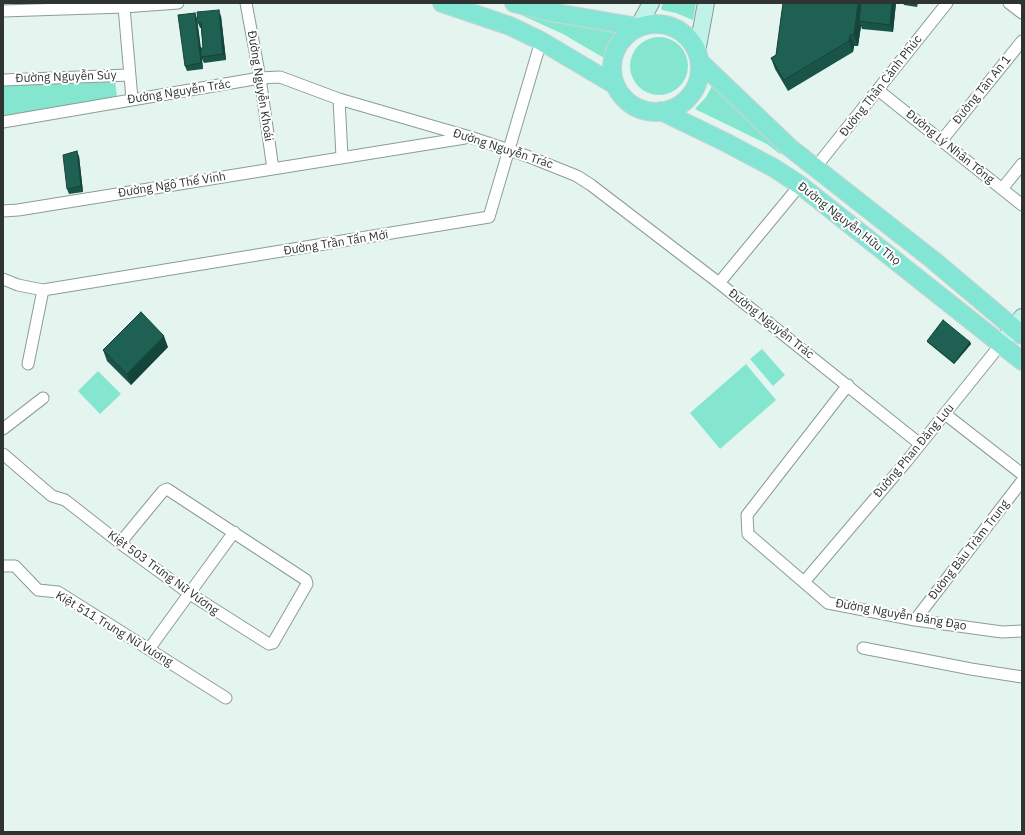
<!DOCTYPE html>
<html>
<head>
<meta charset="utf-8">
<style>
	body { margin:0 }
	#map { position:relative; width:1025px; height:835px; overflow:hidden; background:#e4f5f0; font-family:"IBM Plex Sans",sans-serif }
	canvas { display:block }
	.frame { position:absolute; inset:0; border:4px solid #2d3432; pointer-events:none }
</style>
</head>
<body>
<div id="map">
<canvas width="1025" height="835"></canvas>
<div class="frame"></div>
</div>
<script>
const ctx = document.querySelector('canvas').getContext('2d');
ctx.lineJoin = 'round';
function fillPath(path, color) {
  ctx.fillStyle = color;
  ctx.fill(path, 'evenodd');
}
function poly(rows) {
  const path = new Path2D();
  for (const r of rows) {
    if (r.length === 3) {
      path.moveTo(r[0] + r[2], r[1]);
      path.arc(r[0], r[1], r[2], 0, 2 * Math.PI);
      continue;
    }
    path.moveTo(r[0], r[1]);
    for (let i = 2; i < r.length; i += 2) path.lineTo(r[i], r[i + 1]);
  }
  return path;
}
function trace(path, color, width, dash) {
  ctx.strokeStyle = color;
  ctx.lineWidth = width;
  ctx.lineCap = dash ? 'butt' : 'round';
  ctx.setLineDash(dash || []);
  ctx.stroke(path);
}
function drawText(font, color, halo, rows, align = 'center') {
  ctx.font = font + ' "IBM Plex Sans",sans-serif';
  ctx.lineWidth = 4;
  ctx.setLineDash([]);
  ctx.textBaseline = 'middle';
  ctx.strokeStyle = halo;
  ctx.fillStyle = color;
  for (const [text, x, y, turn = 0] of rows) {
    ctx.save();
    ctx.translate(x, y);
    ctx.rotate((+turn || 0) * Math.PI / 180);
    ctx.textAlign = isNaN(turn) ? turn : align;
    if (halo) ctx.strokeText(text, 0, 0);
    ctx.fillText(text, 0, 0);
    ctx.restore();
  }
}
const green = poly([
	[663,3,696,3,693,20,676,13,662,10,661,8],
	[520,10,621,28,612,46,609,61,563,34,519,14],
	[659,66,29],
	[115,80,117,97,3,116,3,85],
	[713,84,744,117,784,149,780,154,767,144,695,109,706,97],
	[762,349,785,375,773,386,750,359],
	[746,364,776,400,720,449,690,413],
	[98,371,121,394,100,414,78,391]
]);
const street = poly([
	[246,3,260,78,273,169],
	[1009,3,1022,13],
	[124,7,132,99],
	[3,11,124,7,178,3],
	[3,80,129,75],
	[878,90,1022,205],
	[339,99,342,157],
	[3,122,260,78,280,77,339,99,470,137,527,156,577,176,591,185,719,283,920,444],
	[942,140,1022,41],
	[815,168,947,3],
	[1002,189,1022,164],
	[3,211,18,210,465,138],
	[3,279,18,285,43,290,489,217,541,41],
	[719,283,800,185],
	[28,364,43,290],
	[848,385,747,515,748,534,828,603,915,620,1002,632,1022,631],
	[945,414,1022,474],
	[3,429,43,398],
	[3,454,52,496,65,500,120,543,190,594,269,644,273,643,307,584,306,580,167,489,163,491,120,543],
	[3,566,15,566,38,590,58,592,226,698],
	[804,582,906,462,1001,344],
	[915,620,1022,481],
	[863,648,971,669,1022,677],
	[149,649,234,532]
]);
const secondary = poly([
	[638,27,651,3],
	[697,52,706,3],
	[1001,344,1022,317]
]);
const primary = poly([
	[442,3,510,26,541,41,615,85],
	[514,3,551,12,638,27],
	[656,68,44],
	[700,62,789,147,933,260,1022,335],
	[661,111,725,142,774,168,800,185,1022,361]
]);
const wall = poly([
	[783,3,896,3,893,32,862,29,861,26,858,46,854,46,853,52,788,91,775,69,771,58,776,55],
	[903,3,918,3,917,7,904,5],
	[195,13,197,19,201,48,203,48,201,28,200,28,198,23,221,16,226,60,204,63,202,59,203,69,187,71,185,66],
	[79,156,83,192,69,194,67,189],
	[927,341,970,342,971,344,954,364,927,342],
	[168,347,131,385,107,361,103,350]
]);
const shadedWall = poly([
	[858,3,864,3,859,21,861,26,858,46,854,35],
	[892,3,896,3,893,32,890,25],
	[219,10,221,16,226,60,223,54],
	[195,13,197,19,203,69,201,63],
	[850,35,854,46,853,52,849,41],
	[77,151,79,156,83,192,81,186],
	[164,336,168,347,131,385,127,374],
	[970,342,971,344,954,364,954,363]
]);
const building = poly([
	[783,3,858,3,854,35,850,35,849,41,784,80,771,58,776,55,783,3],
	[861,3,892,3,890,25,859,21,861,3],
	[219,10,223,54,201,57,201,48,203,48,201,22,198,23,197,12,219,10],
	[195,13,201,63,185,66,178,15,195,13],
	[77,151,81,186,67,189,63,155,77,151],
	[141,312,164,336,127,374,103,350,141,312],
	[943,320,970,342,954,363,927,341,943,320]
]);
const streetNames = [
	["Đường Nguyễn Súy",66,77,-2],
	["Đường Nguyễn Khoái",260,86,81],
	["Đường Thân Cảnh Phúc",881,86,-52],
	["Đường Tân An 1",982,90,-51],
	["Đường Nguyễn Trác",179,92,-9],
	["Đường Lý Nhân Tông",950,147,39],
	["Đường Nguyễn Trác",503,149,18],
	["Đường Ngô Thế Vinh",172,185,-9],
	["Đường Nguyễn Hữu Thọ",849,224,38],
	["Đường Trần Tấn Mới",336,243,-9],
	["Đường Nguyễn Trác",771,324,38],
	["Đường Phan Đăng Lưu",914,451,-50],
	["Đường Bàu Tràm Trung",969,550,-52],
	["Kiệt 503 Trưng Nữ Vương",163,573,36],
	["Đường Nguyễn Đăng Đạo",901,615,10],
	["Kiệt 511 Trưng Nữ Vương",114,629,31]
];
fillPath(green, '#85e6cf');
trace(street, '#8c9c97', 13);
trace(secondary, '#8c9c97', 18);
trace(primary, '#d1d2d2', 20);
trace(street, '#fff', 11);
trace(secondary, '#c1f2e9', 16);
trace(primary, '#83e6d4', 18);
fillPath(wall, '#1a5347');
fillPath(shadedWall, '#15443a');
fillPath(building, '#1e6153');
trace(building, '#15443a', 1);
drawText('12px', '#2d3432', '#fff', streetNames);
</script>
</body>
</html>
